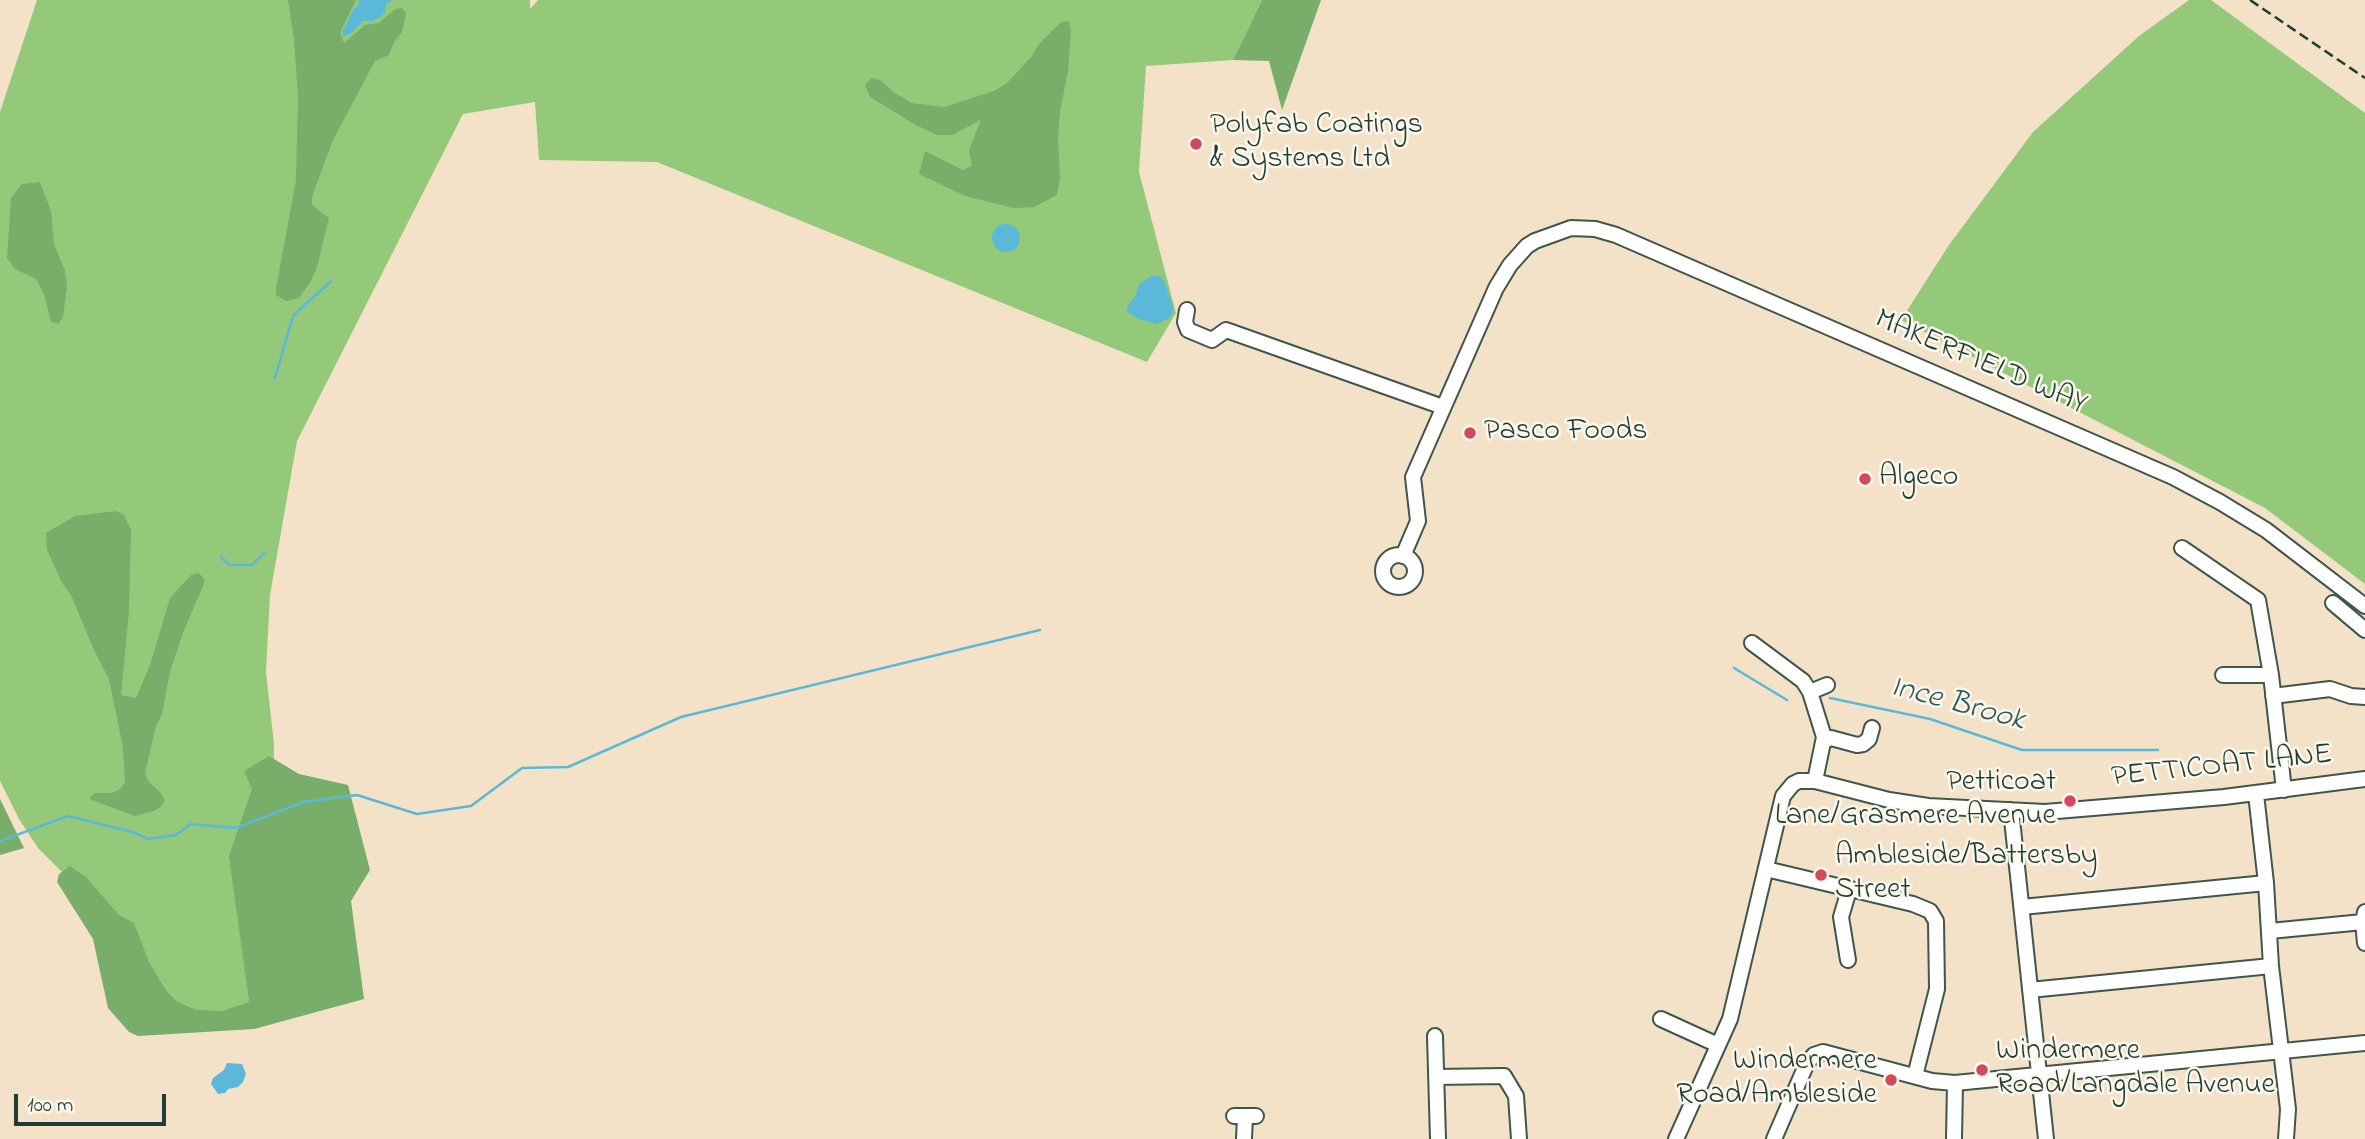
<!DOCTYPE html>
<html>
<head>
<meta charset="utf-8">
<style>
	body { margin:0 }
	#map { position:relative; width:2365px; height:1139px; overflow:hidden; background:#f4e2c8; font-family:"Indie Flower",sans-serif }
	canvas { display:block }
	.scale { position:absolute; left:14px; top:1094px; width:152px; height:32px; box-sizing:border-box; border:4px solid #1f3d34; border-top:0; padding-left:9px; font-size:21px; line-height:24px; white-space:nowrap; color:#1f3d34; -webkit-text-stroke:5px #fbf7ec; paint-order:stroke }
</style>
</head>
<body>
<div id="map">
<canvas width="2365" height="1139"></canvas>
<div class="scale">100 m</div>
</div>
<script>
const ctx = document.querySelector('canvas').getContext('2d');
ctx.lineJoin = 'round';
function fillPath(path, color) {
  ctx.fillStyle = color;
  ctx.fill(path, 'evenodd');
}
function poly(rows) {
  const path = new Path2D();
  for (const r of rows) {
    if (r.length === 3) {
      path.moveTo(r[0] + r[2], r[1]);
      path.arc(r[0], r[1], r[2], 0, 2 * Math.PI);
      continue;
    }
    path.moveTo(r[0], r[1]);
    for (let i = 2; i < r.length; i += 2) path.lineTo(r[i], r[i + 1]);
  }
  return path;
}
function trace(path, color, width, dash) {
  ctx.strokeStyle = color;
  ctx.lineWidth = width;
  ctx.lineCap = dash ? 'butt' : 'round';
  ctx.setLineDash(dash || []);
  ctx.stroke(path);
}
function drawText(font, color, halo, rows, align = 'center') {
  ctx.font = font + ' "Indie Flower",sans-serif';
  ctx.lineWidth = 5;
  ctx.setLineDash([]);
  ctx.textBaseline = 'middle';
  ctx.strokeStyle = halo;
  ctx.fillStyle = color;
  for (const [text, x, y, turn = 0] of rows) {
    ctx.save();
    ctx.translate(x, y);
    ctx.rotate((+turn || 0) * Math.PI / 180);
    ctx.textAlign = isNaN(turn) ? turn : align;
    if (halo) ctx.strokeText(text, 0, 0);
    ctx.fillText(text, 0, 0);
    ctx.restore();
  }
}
const green = poly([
	[37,0,530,0,530,9,538,0,1262,0,1233,60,1146,66,1139,172,1176,313,1147,362,657,162,539,160,535,102,463,114,297,441,270,595,266,672,274,744,273,823,237,911,251,1015,133,1026,119,929,38,848,19,819,0,781,0,112],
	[2189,0,2211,0,2365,113,2365,584,2265,508,1901,320,1949,245,2033,132,2139,36]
]);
const forest = poly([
	[288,0,356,0,340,33,344,43,365,25,379,23,395,9,402,8,406,13,402,32,394,42,389,55,375,61,333,140,312,197,312,205,329,218,317,267,311,281,299,298,286,301,276,295,276,289,296,180,298,96,294,40],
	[1262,0,1321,0,1282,110,1269,61,1233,60],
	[1069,21,1071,31,1068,71,1060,112,1058,139,1060,178,1057,195,1034,207,1014,208,965,196,919,174,925,151,963,170,972,166,969,150,981,120,952,135,937,135,916,125,870,97,865,85,871,78,880,80,895,93,912,103,944,107,994,91,1007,83,1032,56,1039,44,1061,22],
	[40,182,51,211,54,244,65,271,67,286,63,317,59,324,51,322,44,294,36,279,15,269,7,258,11,198,22,184],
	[116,511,124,515,131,530,129,611,121,695,136,698,150,665,170,598,191,575,198,573,204,578,204,584,184,630,170,672,162,714,156,726,145,773,148,781,161,793,165,800,161,807,154,811,135,816,89,799,94,793,112,793,120,789,125,783,123,747,109,679,94,650,71,595,62,583,47,550,46,533,75,516],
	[269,756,299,774,348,785,370,870,351,901,364,999,254,1029,138,1036,129,1032,108,1008,93,939,57,882,59,874,70,866,86,877,119,915,134,923,149,962,165,989,176,1001,196,1010,222,1011,249,1002,229,856,252,789,244,771],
	[0,799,24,848,0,855]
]);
const water = poly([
	[359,0,393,0,385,5,386,11,380,17,373,21,363,21,351,33,343,37,343,30,355,7,358,6],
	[1006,238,14],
	[1151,276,1159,276,1164,280,1173,307,1172,315,1168,319,1156,324,1139,319,1127,312,1127,307,1136,295,1138,285],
	[227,1063,242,1064,246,1074,243,1082,238,1087,228,1089,225,1093,218,1094,211,1084,213,1078,224,1070]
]);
const stream = poly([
	[275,378,293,316,331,281],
	[221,557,229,565,252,565,264,553],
	[1734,668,1787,700],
	[1830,698,1930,719,2022,750,2158,750],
	[0,841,68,816,133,832,148,839,176,835,191,824,236,828,304,802,357,795,417,814,471,806,522,768,568,767,681,717,1040,630]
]);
const minor = poly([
	[1187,310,1185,322,1188,330,1212,340,1226,330,1443,407],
	[2182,548,2258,600,2271,675,2284,790],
	[1399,571,16],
	[1403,556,1418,521,1413,477,1496,288,1510,265,1527,246,1535,241,1571,228,1595,229,1616,235,2173,477,2220,502,2266,530,2365,606],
	[2333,603,2365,630],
	[1752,643,1803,681,1810,692,1824,737,1815,781],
	[2223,675,2271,675],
	[1810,692,1827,685],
	[2273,696,2330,689,2351,696,2365,697],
	[1824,741,1831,738,1857,745,1863,744,1869,739,1872,728],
	[2256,794,2266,883,2271,966,2288,1109,2286,1139],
	[2011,810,2046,1139],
	[1766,869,1913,904,1930,911,1936,921,1937,989,1915,1076],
	[2022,907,2266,883],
	[2365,912,2363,922,2365,943],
	[2270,931,2363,922],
	[1848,960,1841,917,1849,890],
	[2030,990,2271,966],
	[1661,1019,1718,1045],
	[1435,1036,1438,1139],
	[1436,1077,1504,1076,1516,1096,1519,1139],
	[1234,1116,1256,1116],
	[1244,1139,1245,1116],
	[1676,1139,1730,1019,1783,796,1793,784,1799,781,1815,781,1889,800,1928,806,2045,812,2224,797,2365,779],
	[1774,1139,1807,1063,1814,1055,1823,1052,1932,1081,1955,1083,2365,1043],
	[1954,1139,1955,1083]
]);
const rail = poly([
	[2250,0,2365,78]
]);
const markers = [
	[1196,144,7,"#d1495b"],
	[1470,433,7,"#d1495b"],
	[1865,479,7,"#d1495b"],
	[2070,801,7,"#d1495b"],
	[1821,875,7,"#d1495b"],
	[1982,1070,7,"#d1495b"],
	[1891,1080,7,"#d1495b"]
];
const poiNames = [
	["Polyfab Coatings",1210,127],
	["& Systems Ltd",1210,161],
	["Pasco Foods",1484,433],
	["Algeco",1879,479],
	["Petticoat",2056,784,"right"],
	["Lane/Grasmere Avenue",2056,818,"right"],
	["Ambleside/Battersby",1835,858],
	["Street",1835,892],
	["Windermere",1996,1053],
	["Road/Langdale Avenue",1996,1087],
	["Windermere",1877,1063,"right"],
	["Road/Ambleside",1877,1097,"right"]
];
const streetNames = [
	["MAKERFIELD WAY",1980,364,23],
	["PETTICOAT LANE",2222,768,-6]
];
const waterNames = [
	["Ince Brook",1957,706,15]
];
fillPath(green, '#95c97a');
fillPath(forest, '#78ad6a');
fillPath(water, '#5bb8d9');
trace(stream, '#5bb8d9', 2.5);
trace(minor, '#3f564a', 18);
trace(minor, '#fff', 14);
trace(rail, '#1f3d34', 2.5, [10, 5]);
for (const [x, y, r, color] of markers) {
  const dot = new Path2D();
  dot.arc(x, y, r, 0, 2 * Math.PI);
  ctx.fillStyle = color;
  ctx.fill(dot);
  trace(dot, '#fbf7ec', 2.5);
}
drawText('30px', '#1f3d34', '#fbf7ec', poiNames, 'left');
drawText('30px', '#1f3d34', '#fbf7ec', streetNames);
drawText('italic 32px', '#2e5c5d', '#fbf7ec', waterNames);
</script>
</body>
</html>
